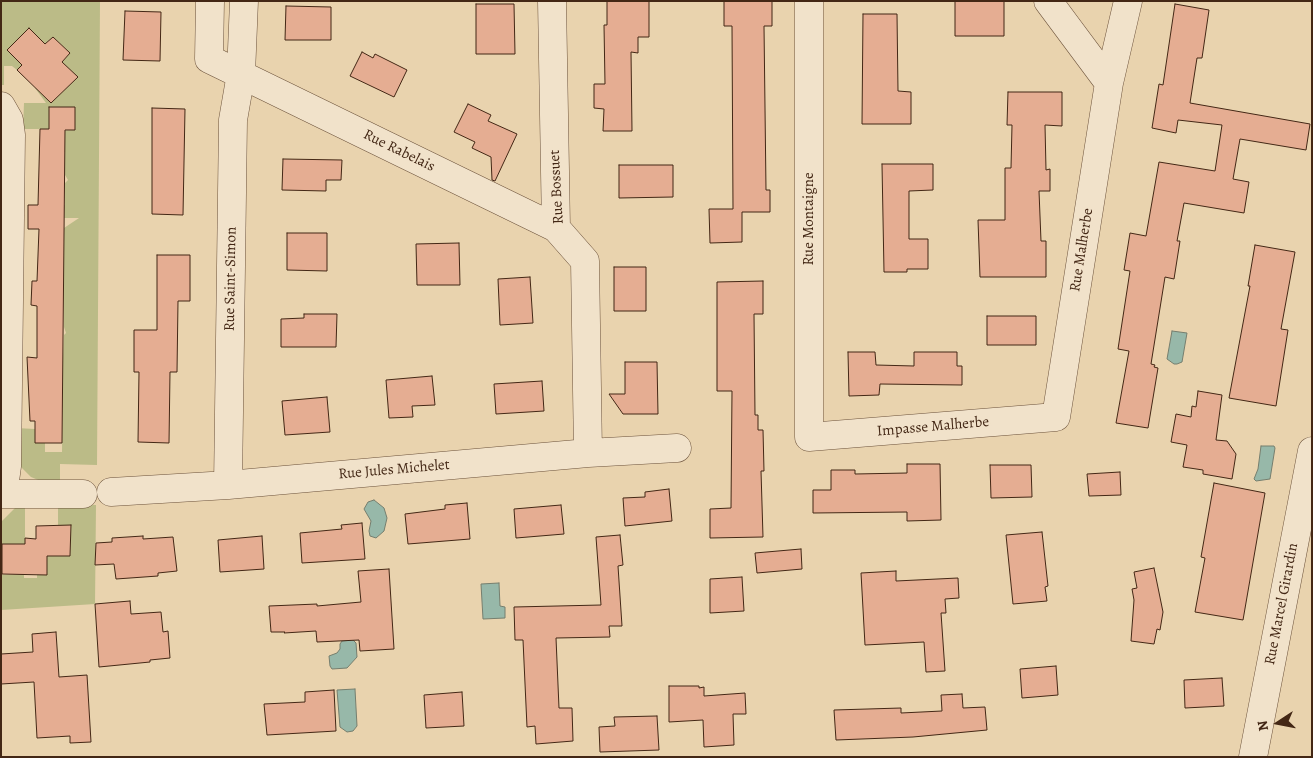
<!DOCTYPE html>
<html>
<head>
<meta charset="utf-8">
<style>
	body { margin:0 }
	#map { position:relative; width:1313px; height:758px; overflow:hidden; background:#e9d3ae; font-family:Alegreya,serif }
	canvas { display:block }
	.frame { position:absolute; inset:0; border:2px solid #432715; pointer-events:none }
	.north { position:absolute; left:1253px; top:698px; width:50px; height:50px; -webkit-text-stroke:4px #f1e2ca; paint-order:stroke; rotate:259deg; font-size:14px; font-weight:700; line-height:20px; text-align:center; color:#432715 }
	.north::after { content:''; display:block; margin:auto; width:18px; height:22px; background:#432715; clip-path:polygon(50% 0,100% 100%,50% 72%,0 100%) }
</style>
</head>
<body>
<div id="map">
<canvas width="1313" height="758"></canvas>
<div class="frame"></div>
<div class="north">N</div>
</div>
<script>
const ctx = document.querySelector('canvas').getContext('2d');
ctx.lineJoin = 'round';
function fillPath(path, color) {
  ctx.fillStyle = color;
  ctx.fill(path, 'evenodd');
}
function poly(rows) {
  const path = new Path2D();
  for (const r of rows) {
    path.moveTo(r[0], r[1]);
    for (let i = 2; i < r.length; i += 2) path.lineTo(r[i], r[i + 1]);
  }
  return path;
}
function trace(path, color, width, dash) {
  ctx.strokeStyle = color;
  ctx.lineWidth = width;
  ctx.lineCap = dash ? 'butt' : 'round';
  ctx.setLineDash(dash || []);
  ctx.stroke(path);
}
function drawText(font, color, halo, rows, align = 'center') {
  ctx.font = font + ' Alegreya,serif';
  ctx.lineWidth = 5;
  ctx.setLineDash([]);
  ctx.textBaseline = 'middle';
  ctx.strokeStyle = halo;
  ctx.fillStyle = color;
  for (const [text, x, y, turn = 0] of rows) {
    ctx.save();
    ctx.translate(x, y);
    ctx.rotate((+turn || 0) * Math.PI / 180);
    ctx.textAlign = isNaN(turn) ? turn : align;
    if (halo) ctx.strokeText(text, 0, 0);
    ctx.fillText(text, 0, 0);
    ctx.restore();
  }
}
const green = poly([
	[1,1,100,1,97,465,60,464,60,483,43,482,31,477,21,467,16,451,16,428,35,429,45,443,45,452,62,452,63,357,64,335,66,333,64,327,64,228,79,218,51,218,51,206,65,205,65,183,68,180,65,175,65,152,53,152,61,131,75,130,75,107,49,107,49,129,23,129,24,103,46,103,35,88,39,83,55,99,77,77,62,62,70,53,53,37,45,44,29,28,7,50,22,65,17,70,12,66,4,66,4,85,1,85],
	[20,503,25,503,25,544,1,544,1,522],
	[58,504,96,505,95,604,1,610,1,575,24,574,24,578,37,578,37,574,47,574,47,556,70,556,71,526,58,526]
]);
const water = poly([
	[1172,331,1187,333,1182,362,1177,364,1174,364,1167,359,1172,331],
	[1261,446,1274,446,1275,448,1270,479,1256,481,1254,479,1258,469,1261,446],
	[374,500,384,508,387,518,384,531,376,538,370,536,369,531,371,521,364,509,368,502,374,500],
	[499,583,500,606,505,607,505,618,483,619,481,584,499,583],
	[353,640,356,643,357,657,347,668,332,669,330,666,329,656,337,653,340,649,340,644,342,641,353,640],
	[355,689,357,726,353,731,347,732,340,727,337,690,355,689]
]);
const building = poly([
	[607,1,649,1,649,37,638,37,638,53,631,52,632,131,603,131,604,109,594,108,594,84,605,84,604,25,607,25,607,1],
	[724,1,772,1,772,26,764,26,766,190,770,190,770,212,742,212,742,242,710,243,709,209,733,209,732,26,724,26,724,1],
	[955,1,1004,1,1004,36,955,36,955,1],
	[476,4,514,4,515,54,476,54,476,4],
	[1175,4,1209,10,1202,58,1197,58,1190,103,1310,124,1306,150,1240,139,1233,179,1249,182,1244,213,1184,203,1177,241,1180,241,1174,279,1165,277,1151,364,1155,365,1154,367,1158,368,1148,428,1116,423,1129,351,1118,349,1130,271,1124,270,1130,233,1146,236,1159,162,1215,171,1222,125,1178,120,1176,133,1152,128,1159,84,1163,85,1175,4],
	[286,6,331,7,331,40,285,40,286,6],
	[125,11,161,12,160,61,123,60,125,11],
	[863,14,897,14,898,91,911,92,911,124,862,124,863,14],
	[29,28,45,44,53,37,70,53,62,62,78,77,51,103,17,70,22,65,7,50,29,28],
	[362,52,373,58,375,54,407,70,394,97,350,76,362,52],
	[1008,92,1062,92,1062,126,1045,125,1046,170,1050,169,1050,191,1039,191,1041,241,1046,241,1046,277,980,277,978,220,1005,220,1005,168,1011,168,1012,125,1007,125,1008,92],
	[468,104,491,115,488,121,517,134,495,181,492,180,491,157,472,148,475,142,454,132,468,104],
	[49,107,75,107,75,130,65,130,62,443,35,443,35,421,30,421,27,357,37,358,37,306,31,305,32,281,37,281,39,229,28,229,28,205,38,205,40,129,49,129,49,107],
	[152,108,185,109,183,215,152,214,152,108],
	[283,159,342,160,341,180,326,180,326,191,282,190,283,159],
	[882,164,933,164,933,190,909,191,909,239,928,239,928,269,907,269,907,272,884,272,882,164],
	[619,165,673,165,673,197,619,198,619,165],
	[287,233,327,233,327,271,287,270,287,233],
	[459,243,460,285,417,285,416,244,459,243],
	[1255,245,1295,252,1281,329,1288,330,1276,406,1229,398,1250,286,1248,286,1255,245],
	[157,255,190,255,190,301,178,301,177,372,170,372,169,443,138,442,139,372,134,372,134,330,157,330,157,255],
	[614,267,646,267,646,311,614,311,614,267],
	[530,277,533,323,500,325,498,279,530,277],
	[763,281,763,314,754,314,755,415,758,415,758,430,763,430,764,471,761,471,763,537,710,538,710,509,731,508,732,391,717,391,717,282,763,281],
	[304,314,337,314,336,347,281,347,281,319,304,318,304,314],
	[987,316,1036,316,1036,345,987,345,987,316],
	[848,352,875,352,876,365,914,366,914,352,957,352,957,366,962,366,962,385,880,384,879,395,849,396,848,352],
	[625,362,657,362,658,414,623,414,609,394,625,394,625,362],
	[432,376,435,405,412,406,413,417,389,418,386,380,432,376],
	[542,381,544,411,496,414,494,384,542,381],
	[1198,391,1222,395,1216,440,1227,441,1236,454,1232,479,1203,474,1203,470,1183,467,1187,445,1171,442,1176,414,1191,417,1192,406,1196,407,1198,391],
	[327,397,330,432,285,435,282,401,327,397],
	[907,464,940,464,941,520,907,521,907,512,813,513,813,490,831,490,831,470,855,470,855,474,907,473,907,464],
	[990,465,1031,465,1032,497,991,498,990,465],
	[1120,472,1121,495,1089,496,1087,474,1120,472],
	[1214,483,1265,493,1243,620,1195,612,1205,558,1201,557,1214,483],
	[669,489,672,521,625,526,623,498,645,497,645,492,669,489],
	[467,503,470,539,408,544,405,514,445,509,445,505,467,503],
	[561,505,564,534,516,538,514,509,561,505],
	[362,523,365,559,302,563,300,533,342,529,341,525,362,523],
	[71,525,70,556,47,556,47,575,2,574,2,544,25,544,25,538,36,539,36,526,71,525],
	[1042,532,1048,586,1045,587,1047,601,1013,604,1006,535,1042,532],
	[620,535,623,565,618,566,622,626,609,626,610,637,556,638,559,708,572,708,573,741,536,744,535,726,527,727,523,640,515,640,514,607,601,605,596,537,620,535],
	[143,536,143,539,173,537,177,571,158,573,158,576,116,579,114,564,95,565,96,543,112,542,112,538,143,536],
	[262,536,264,569,220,572,218,540,262,536],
	[801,549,802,569,757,573,755,553,801,549],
	[1154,568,1163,612,1160,630,1157,629,1154,644,1131,641,1134,600,1132,589,1137,588,1134,572,1154,568],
	[389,569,394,649,360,651,359,640,317,642,316,631,284,633,285,632,271,632,269,606,317,604,317,606,361,602,358,571,389,569],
	[896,571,896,581,958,578,959,598,945,599,946,613,941,613,945,671,926,672,924,642,865,645,861,573,896,571],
	[742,577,744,611,710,613,710,579,742,577],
	[130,601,131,614,161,612,163,632,168,631,170,658,150,660,150,662,99,667,95,604,130,601],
	[56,632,59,677,87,675,91,742,70,743,70,736,37,738,34,682,1,684,1,654,33,652,32,634,56,632],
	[1056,666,1058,695,1022,698,1020,669,1056,666],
	[1222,678,1224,706,1185,708,1184,680,1222,678],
	[669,686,699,686,699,688,704,687,704,696,745,693,746,714,733,714,734,745,704,747,703,720,669,722,669,686],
	[334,690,336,731,267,735,264,704,305,702,305,692,334,690],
	[462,692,464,726,426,728,424,695,462,692],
	[962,694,963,708,985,707,987,730,913,737,836,740,834,710,901,708,901,713,942,711,941,695,962,694],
	[657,716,659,750,600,752,599,727,615,726,614,717,657,716]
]);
const minor = poly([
	[210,1,209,59,556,228],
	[552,1,556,228,585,261,588,453],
	[809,1,809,437,1056,417,1109,83],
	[1048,1,1109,83,1128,1],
	[1,106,9,120,11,135,7,466,4,488,1,492],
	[228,485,233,120,241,74,244,1],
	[111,492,228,485,588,453,677,448],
	[1,494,83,494],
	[1253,757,1312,451]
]);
const streetNames = [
	["Rue Rabelais",399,151,26],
	["Rue Bossuet",557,187,-93],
	["Rue Montaigne",809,219,-90],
	["Rue Malherbe",1082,250,-81],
	["Rue Saint-Simon",231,279,-89],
	["Impasse Malherbe",933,427,-5],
	["Rue Jules Michelet",394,470,-5],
	["Rue Marcel Girardin",1282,604,-79]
];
fillPath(green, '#bbbb87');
fillPath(water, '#97b8a9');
trace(water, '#757e6e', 1);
fillPath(building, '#e5ad92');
trace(building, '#432715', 1);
trace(minor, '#6c523b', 29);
trace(minor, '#f1e2ca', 28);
drawText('15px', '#432715', '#f1e2ca', streetNames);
</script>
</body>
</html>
